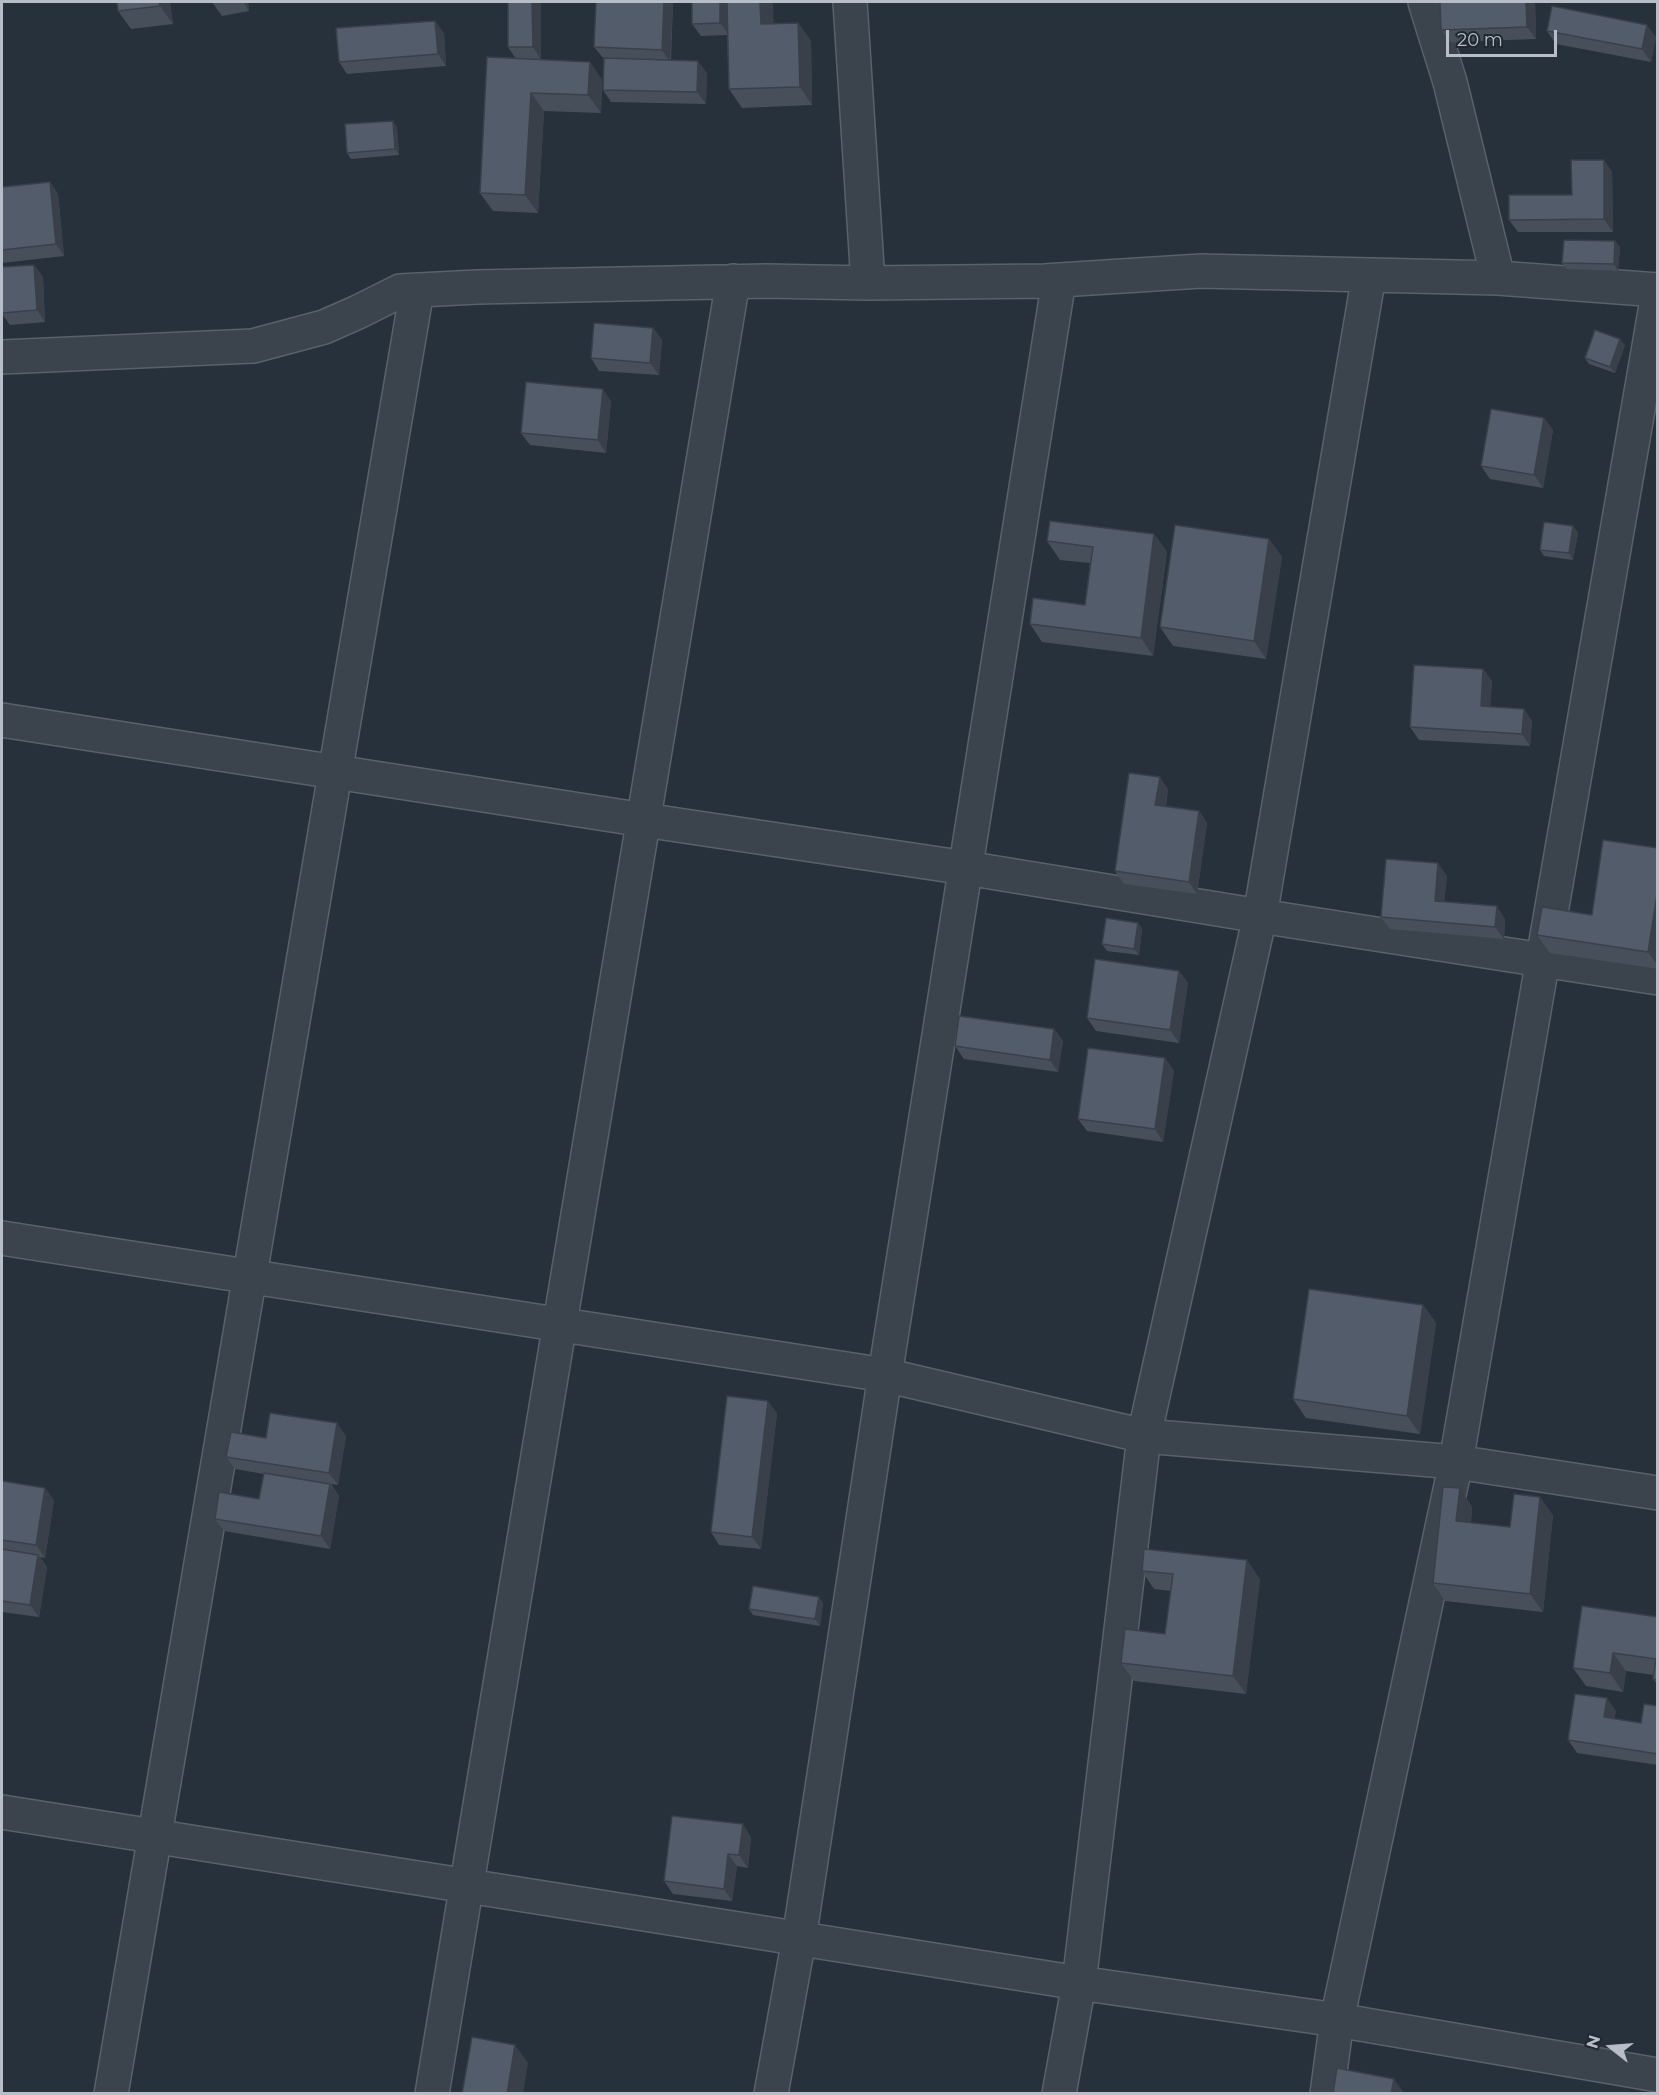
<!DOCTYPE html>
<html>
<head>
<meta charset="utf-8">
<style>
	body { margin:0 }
	#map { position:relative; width:1659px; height:2095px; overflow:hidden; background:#27313c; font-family:Montserrat,sans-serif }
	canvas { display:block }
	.frame { position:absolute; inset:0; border:3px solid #b7bec8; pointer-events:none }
	.north { position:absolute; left:1581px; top:2017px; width:60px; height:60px; -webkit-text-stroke:4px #202832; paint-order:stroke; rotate:287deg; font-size:16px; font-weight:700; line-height:24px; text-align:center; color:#b7bec8 }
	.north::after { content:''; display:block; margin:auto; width:21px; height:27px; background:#b7bec8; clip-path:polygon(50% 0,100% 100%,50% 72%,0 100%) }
	.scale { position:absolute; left:1446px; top:30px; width:111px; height:27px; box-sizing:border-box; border:3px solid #b7bec8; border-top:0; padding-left:8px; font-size:18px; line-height:21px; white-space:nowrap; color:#b7bec8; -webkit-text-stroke:4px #202832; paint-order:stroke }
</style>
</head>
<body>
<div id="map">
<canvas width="1659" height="2095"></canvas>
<div class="frame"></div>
<div class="north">N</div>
<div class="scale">20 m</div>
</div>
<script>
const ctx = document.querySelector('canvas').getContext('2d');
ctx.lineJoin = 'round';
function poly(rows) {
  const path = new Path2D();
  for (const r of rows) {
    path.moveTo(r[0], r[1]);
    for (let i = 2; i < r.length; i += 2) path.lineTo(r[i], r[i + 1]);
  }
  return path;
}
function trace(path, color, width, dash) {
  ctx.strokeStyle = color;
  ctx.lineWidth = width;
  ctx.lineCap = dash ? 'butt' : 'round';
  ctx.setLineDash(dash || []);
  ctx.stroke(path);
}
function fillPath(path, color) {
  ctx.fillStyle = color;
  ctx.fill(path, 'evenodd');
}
const street = poly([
	[850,2,868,283],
	[1425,2,1450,82,1498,278],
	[2,357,253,346,324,327,358,312,400,291,477,287,766,281,868,283,1044,281,1201,271,1498,278,1658,290],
	[2,720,644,820,966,868,1260,916,1658,978],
	[2,1238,885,1375,1144,1436,1456,1462,1658,1493],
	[2,1812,1079,1983,1337,2020,1658,2075],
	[111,2094,417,290],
	[432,2094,733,281],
	[771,2094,799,1939,885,1375,1059,280],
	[1059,2094,1079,1983,1144,1436,1260,916,1369,275],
	[1327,2094,1337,2020,1456,1462,1658,294]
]);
const wall = poly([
	[170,2,173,24,131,29,118,11],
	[212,2,248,2,249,11,222,16],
	[508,2,541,59,527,59,590,62,602,80,601,113,544,111,538,213,493,211,480,193,516,59,508,47],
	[596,2,673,2,671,60,707,73,706,104,611,102,603,90,604,59,594,47],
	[692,2,773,2,773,24,798,23,811,41,812,105,742,108,729,89,727,35,701,36,692,24],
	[1440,2,1535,2,1536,39,1450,42,1441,30],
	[1547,31,1656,37,1651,62,1556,44],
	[444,33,446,66,347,74,339,62],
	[397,127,399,155,351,159,347,153],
	[1604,160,1612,172,1613,232,1518,232,1509,220,1572,195],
	[50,182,58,194,64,256,2,263,2,187],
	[1615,241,1620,247,1618,271,1567,269,1562,263],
	[34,265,43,277,45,322,10,325,2,314,2,267],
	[653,328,662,340,659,375,599,371,591,358],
	[1625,345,1615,373,1589,364,1585,358],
	[611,401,606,453,530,445,521,433],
	[1544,418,1553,430,1543,488,1490,479,1481,466],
	[1573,526,1578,533,1573,560,1544,556,1540,550],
	[1154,534,1167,552,1153,656,1042,642,1030,624,1085,605,1090,563,1060,560,1047,541],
	[1269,539,1282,557,1266,659,1173,646,1160,627],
	[1483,669,1492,681,1490,707,1524,709,1532,721,1530,746,1419,740,1410,727],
	[1168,789,1166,806,1199,811,1207,823,1197,894,1124,884,1115,871],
	[1658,848,1658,969,1550,953,1537,935,1592,915],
	[1447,876,1444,902,1505,919,1504,939,1390,929,1381,917],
	[1138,923,1142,929,1139,955,1107,951,1102,944],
	[1179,971,1188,983,1179,1043,1096,1031,1087,1018],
	[1054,1029,1063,1041,1058,1072,964,1059,955,1046],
	[1165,1058,1174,1071,1163,1142,1087,1131,1078,1119],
	[1423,1305,1436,1323,1420,1434,1306,1418,1293,1399],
	[777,1413,761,1549,719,1545,711,1532],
	[346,1436,338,1485,331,1484,339,1496,330,1549,224,1531,215,1519,259,1499,264,1474,235,1469,226,1457,266,1438],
	[2,1481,54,1500,45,1558,40,1557,47,1567,39,1617,2,1612],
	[1460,1488,1472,1507,1471,1523,1510,1527,1553,1515,1543,1612,1445,1601,1433,1583],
	[1142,1571,1260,1579,1246,1694,1134,1681,1121,1663,1165,1634,1171,1591,1154,1589],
	[819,1597,823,1603,820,1626,753,1615,749,1609],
	[1658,1617,1658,1685,1653,1679,1654,1675,1626,1671,1623,1692,1586,1686,1573,1668],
	[1658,1706,1658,1765,1577,1753,1568,1740,1616,1711,1614,1719,1641,1723],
	[751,1837,748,1868,737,1866,732,1901,673,1894,664,1881]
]);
const shadedWall = poly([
	[159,2,170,2,173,24,160,6],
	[243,2,248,2,249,11],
	[532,2,541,2,541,59,533,47],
	[664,2,673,2,670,62,662,50],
	[720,2,728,2,729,35,720,23],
	[760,2,773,2,774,42,761,24],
	[1526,2,1535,2,1536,39,1527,27],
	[435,21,444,33,446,66,438,54],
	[798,23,811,41,812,105,800,87],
	[1647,25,1656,37,1651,62,1642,49],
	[698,61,707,73,706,104,697,92],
	[590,62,602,80,601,113,588,95],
	[531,93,544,111,538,213,525,195],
	[393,121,397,127,399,155,395,149],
	[1604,160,1612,172,1613,232,1604,219],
	[50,182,58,194,64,256,56,244],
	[1615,241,1620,247,1618,271,1614,264],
	[34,265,43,277,45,322,37,310],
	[653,328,662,340,659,375,650,363],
	[1620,339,1625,345,1615,373,1610,367],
	[603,389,611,401,606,453,598,440],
	[1544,418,1553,430,1543,488,1534,475],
	[1573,526,1578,533,1573,560,1569,553],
	[1154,534,1167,552,1153,656,1141,638],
	[1269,539,1282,557,1266,659,1254,641],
	[1483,669,1492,681,1489,719,1481,706],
	[1524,709,1532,721,1530,746,1522,734],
	[1160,777,1168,789,1164,817,1155,805],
	[1199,811,1207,823,1197,894,1189,882],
	[1438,863,1447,876,1443,913,1435,901],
	[1658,888,1658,966,1648,952],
	[1497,906,1505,919,1504,939,1495,927],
	[1138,923,1142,929,1139,955,1134,949],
	[1179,971,1188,983,1179,1043,1170,1030],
	[1054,1029,1063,1041,1058,1072,1050,1060],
	[1165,1058,1174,1071,1163,1142,1155,1129],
	[1423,1305,1436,1323,1420,1434,1407,1416],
	[768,1401,777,1413,761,1549,752,1537],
	[337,1423,346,1436,338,1485,329,1473],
	[330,1484,339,1496,330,1549,321,1536],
	[45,1488,54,1500,45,1558,36,1545],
	[1460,1488,1472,1507,1469,1540,1456,1521],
	[1540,1497,1553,1515,1543,1612,1530,1594],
	[38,1555,47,1567,39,1617,30,1605],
	[1247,1560,1260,1579,1246,1694,1233,1676],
	[819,1597,823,1603,820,1626,815,1619],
	[1613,1653,1626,1671,1623,1692,1610,1673],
	[1607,1698,1616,1711,1612,1730,1604,1717],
	[743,1824,751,1837,748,1868,739,1855],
	[728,1854,737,1866,732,1901,724,1889],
	[515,2045,528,2063,523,2094,507,2094],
	[1394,2079,1403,2091,1402,2094,1391,2094]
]);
const building = poly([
	[117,2,159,2,160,6,118,11,117,2],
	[508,2,532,2,533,47,508,47,508,2],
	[596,2,664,2,662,50,594,47,596,2],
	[692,2,720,2,720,23,692,24,692,2],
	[727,2,760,2,761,24,798,23,800,87,729,89,727,2],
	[1440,2,1526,2,1527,27,1441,30,1440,2],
	[1552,6,1647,25,1642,49,1547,31,1552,6],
	[435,21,438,54,339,62,336,28,435,21],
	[487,57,590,62,588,95,531,93,525,195,480,193,487,57],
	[604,58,698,61,697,92,603,90,604,58],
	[393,121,395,149,347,153,345,124,393,121],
	[1571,160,1604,160,1604,219,1509,220,1509,195,1572,195,1571,160],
	[50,182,56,244,2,250,2,187,50,182],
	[1564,240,1615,241,1614,264,1562,263,1564,240],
	[34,265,37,310,2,313,2,267,34,265],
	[594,323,653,328,650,363,591,358,594,323],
	[1595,330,1620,339,1610,367,1585,358,1595,330],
	[526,382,603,389,598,440,521,433,526,382],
	[1491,409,1544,418,1534,475,1481,466,1491,409],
	[1050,521,1154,534,1141,638,1030,624,1033,598,1085,605,1093,547,1047,541,1050,521],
	[1544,522,1573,526,1569,553,1540,550,1544,522],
	[1175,525,1269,539,1254,641,1160,627,1175,525],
	[1414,665,1483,669,1481,706,1524,709,1522,734,1410,727,1414,665],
	[1129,773,1160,777,1155,805,1199,811,1189,882,1115,871,1129,773],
	[1603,840,1658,848,1658,888,1648,952,1537,935,1542,907,1592,915,1603,840],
	[1386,859,1438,863,1435,901,1497,906,1495,927,1381,917,1386,859],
	[1106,918,1138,923,1134,949,1102,944,1106,918],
	[1095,959,1179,971,1170,1030,1087,1018,1095,959],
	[959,1016,1054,1029,1050,1060,955,1046,959,1016],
	[1088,1048,1165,1058,1155,1129,1078,1119,1088,1048],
	[1309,1289,1423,1305,1407,1416,1293,1399,1309,1289],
	[727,1396,768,1401,752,1537,711,1532,727,1396],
	[270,1413,337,1423,329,1473,226,1457,231,1432,266,1438,270,1413],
	[264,1473,330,1484,321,1536,215,1519,219,1492,259,1499,264,1473],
	[2,1481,45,1488,36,1545,2,1540,2,1481],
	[1443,1487,1460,1488,1456,1521,1510,1527,1514,1494,1540,1497,1530,1594,1433,1583,1443,1487],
	[2,1549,38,1555,30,1605,2,1601,2,1549],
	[1144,1549,1247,1560,1233,1676,1121,1663,1125,1629,1165,1634,1173,1574,1142,1571,1144,1549],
	[753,1586,819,1597,815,1619,749,1609,753,1586],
	[1582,1606,1658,1617,1658,1680,1653,1679,1656,1659,1613,1653,1610,1673,1573,1668,1582,1606],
	[1575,1694,1607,1698,1604,1717,1641,1723,1644,1704,1658,1706,1658,1754,1568,1740,1575,1694],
	[672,1816,743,1824,739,1855,728,1854,724,1889,664,1881,672,1816],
	[472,2037,515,2045,507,2094,462,2094,472,2037],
	[1337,2068,1394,2079,1391,2094,1333,2094,1337,2068]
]);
trace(street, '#59616b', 36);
trace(street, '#3b434d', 33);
fillPath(wall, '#474f5b');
fillPath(shadedWall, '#3a404a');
fillPath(building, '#535c6a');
trace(building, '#3a404a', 1.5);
</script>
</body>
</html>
